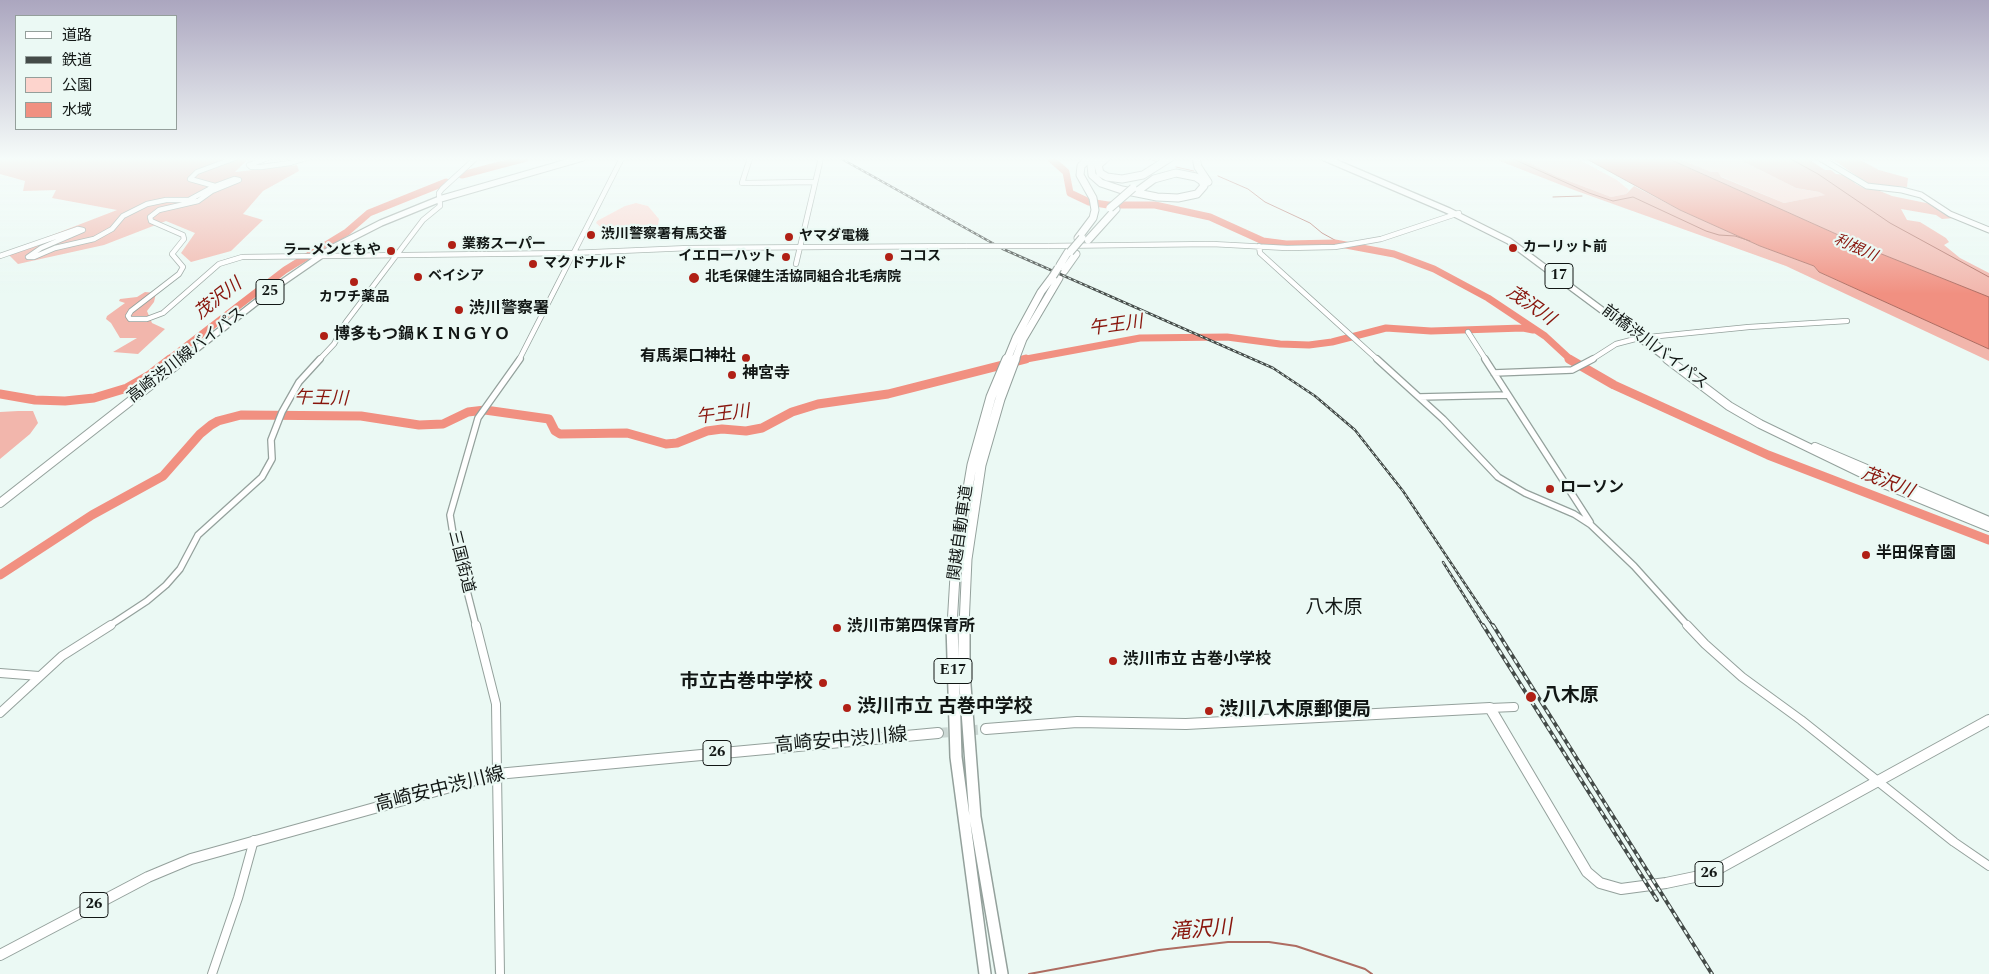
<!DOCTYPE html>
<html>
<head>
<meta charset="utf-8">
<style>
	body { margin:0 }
	#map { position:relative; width:1989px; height:974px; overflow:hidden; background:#ebf9f4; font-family:Spectral,"Noto Sans JP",serif }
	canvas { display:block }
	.legend { position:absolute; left:15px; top:15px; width:162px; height:115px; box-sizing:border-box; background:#ebf9f4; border:1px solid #949f9b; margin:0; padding:6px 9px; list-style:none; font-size:15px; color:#121715 }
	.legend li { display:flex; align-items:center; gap:10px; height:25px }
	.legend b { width:25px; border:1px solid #949f9b }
</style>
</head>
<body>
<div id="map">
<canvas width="1989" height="974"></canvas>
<ul class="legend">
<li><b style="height:6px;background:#fff"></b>道路</li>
<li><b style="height:6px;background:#444b48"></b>鉄道</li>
<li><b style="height:14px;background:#fdd4cd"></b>公園</li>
<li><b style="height:14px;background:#f19081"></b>水域</li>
</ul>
</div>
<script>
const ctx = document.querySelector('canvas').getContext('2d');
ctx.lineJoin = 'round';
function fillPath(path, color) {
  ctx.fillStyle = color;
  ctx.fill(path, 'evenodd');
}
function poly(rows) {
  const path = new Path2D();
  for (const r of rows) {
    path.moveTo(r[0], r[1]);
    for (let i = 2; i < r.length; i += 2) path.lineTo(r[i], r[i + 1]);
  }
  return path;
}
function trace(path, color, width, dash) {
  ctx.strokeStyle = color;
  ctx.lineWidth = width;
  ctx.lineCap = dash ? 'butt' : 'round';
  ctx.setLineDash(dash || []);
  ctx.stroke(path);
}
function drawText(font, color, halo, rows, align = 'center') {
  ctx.font = font + ' Spectral,"Noto Sans JP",serif';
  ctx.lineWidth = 4.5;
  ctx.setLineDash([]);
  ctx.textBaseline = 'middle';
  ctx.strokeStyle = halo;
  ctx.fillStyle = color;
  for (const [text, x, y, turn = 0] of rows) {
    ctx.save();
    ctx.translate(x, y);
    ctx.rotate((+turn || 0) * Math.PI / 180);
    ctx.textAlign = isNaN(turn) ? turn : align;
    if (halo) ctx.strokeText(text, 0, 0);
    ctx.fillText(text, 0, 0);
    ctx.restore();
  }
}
const green = poly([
	[1519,158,1576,158,1617,180,1629,190,1626,194,1611,197,1556,176],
	[1677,158,1736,158,1796,188,1819,192,1826,195,1784,203],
	[636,203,648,206,659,219,658,225,638,233,617,234,605,231,596,223,597,221,625,206]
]);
const forest = poly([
	[0,158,259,158,247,160,235,172,297,165,299,171,263,191,243,214,263,220,231,251,191,262,181,253,195,233,166,221,104,245,18,264,9,255,47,237,117,210,52,198,56,190,23,191,25,181,0,174],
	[1492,158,1519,158,1556,176,1611,197,1626,194,1634,186,1680,210,1760,246,1814,266,1819,272,1989,349,1989,361,1786,266,1574,190],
	[1667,158,1677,158,1711,172,1718,172,1721,177,1784,203,1825,195,1819,192,1796,188,1736,158,1807,158,1825,170,1831,170,1836,174,1846,175,1856,184,1864,188,1875,189,1892,196,1936,205,1955,218,1942,219,1936,215,1901,209,1907,220,1920,222,1946,238,1949,242,1944,245,1960,258,1989,273,1989,297,1874,251],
	[1831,158,1861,158,1862,161,1879,170,1908,178,1907,187,1868,184],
	[145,292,156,293,154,302,147,311,152,323,165,329,138,354,113,352,137,338,120,338,111,323,106,319,107,316,125,303,119,301,120,299,137,297],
	[18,411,33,411,38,423,30,434,0,459,0,412]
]);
const water = poly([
	[1585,158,1667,158,1874,251,1989,297,1989,349,1819,272,1814,266,1760,246,1680,210,1585,158]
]);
const streamFar1 = poly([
	[1145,158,1158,162],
	[1511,158,1589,193,1613,201,1633,197,1706,231,1719,235,1735,236,1750,241],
	[1789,158,1818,174,1890,223,1989,277],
	[1176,167,1194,171],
	[1218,176,1248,189,1265,202,1310,223,1322,233,1342,244],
	[1553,197,1582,196]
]);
const stream = poly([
	[1029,974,1159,950,1228,942,1269,942,1296,946,1365,969,1372,974]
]);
const riverFar1 = poly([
	[1050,158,1066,172,1070,193,1089,202,1108,205,1155,205,1210,217,1263,241,1286,244,1335,243,1394,254,1434,269,1488,298,1545,336,1571,360],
	[462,175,526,158],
	[168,360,285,270,347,232,369,213,446,182],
	[1021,360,1140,338,1227,337,1280,344,1309,345,1332,342,1386,328,1431,331,1523,328,1533,330]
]);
const river = poly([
	[1569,359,1614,385,1768,455,1989,540],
	[0,394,35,400,65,401,94,398,127,388,148,376,170,359],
	[0,575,92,515,163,476,200,434,211,425,218,421,241,415,361,416,419,425,443,424,468,412,485,410,549,419,555,431,560,434,627,433,666,444,677,443,707,431,722,429,746,431,762,428,792,412,818,404,888,394,1026,359]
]);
const primaryTunnel = poly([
	[938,733,986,729]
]);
const tertiaryFar2 = poly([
	[750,158,742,183,815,182],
	[249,165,251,167,261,167,290,163,306,158],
	[249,165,268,158],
	[215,186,190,179,197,172,235,158],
	[1048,246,1212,244,1287,248,1335,247,1381,239,1459,213],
	[1259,246,1260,253,1378,360],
	[0,256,78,229,83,230,41,248,28,257,34,257,55,248,94,239,112,229,123,216,147,204,166,200,189,200,215,186,234,179,239,180,212,191,198,201,159,210,150,217,151,221,183,235,184,239,172,254,183,267,179,274,131,311,128,316,130,319,147,319,163,313,219,264,242,257,572,253,689,248,967,246],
	[796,264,821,158],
	[1468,332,1486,360],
	[319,360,334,344,346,322,423,220,440,206,439,193,442,189,476,158],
	[519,360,622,158],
	[1591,360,1616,344,1639,338,1749,327,1847,321]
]);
const tertiaryFar1 = poly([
	[1377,359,1443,419,1498,477,1525,493,1574,514,1591,525,1634,566,1688,626],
	[1485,359,1590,522],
	[1494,373,1572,370,1593,359],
	[1419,397,1508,395],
	[109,626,147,601,166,585,180,569,198,535,262,477,272,459,271,440,282,412,299,382,320,359],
	[476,626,454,540,450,515,478,418,520,359]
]);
const tertiary = poly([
	[476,625,496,704,500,974],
	[1687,625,1705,644,1742,677,1801,720,1954,842,1989,866],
	[0,673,39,676],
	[1490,708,1514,707],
	[0,713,62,656,111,625],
	[212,974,238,898,254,840]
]);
const secondary = poly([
	[1820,158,1867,186,1902,190,1921,195,1950,214,1989,230]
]);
const primaryFar2 = poly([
	[182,360,277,286,332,248,381,223,440,199,582,158]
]);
const primaryFar1 = poly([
	[0,503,184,359]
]);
const primary = poly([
	[986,729,1077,722,1186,724,1490,708,1587,872,1600,883,1621,889,1666,883,1709,874,1989,720],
	[0,955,148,877,191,859,497,774,938,733]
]);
const trunkFar1 = poly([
	[1325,158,1449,211,1509,241,1669,360],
	[1633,327,1663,350]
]);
const trunk = poly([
	[1667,359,1729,406,1760,424,1884,484,1989,527],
	[1815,447,1989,521]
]);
const motorwayFar2 = poly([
	[1099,158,1091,165,1092,175,1101,183,1122,190,1157,197,1178,198,1197,194,1204,186,1202,181,1196,177,1176,173,1154,179,1139,190],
	[1106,158,1098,165,1100,173,1107,177,1122,179,1143,175,1170,158],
	[1196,158,1198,167,1208,182],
	[1078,238,1093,218,1095,210,1093,198,1080,175,1081,166,1089,158],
	[1088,240,1116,209],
	[1060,265,1068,252],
	[1064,271,1076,254],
	[1007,360,1016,338,1041,292,1053,276],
	[1015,360,1023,339,1059,278]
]);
const motorwayFar1 = poly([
	[952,626,956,559,972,465,991,397,1007,359],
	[964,626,967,559,981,465,1000,399,1015,359]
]);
const motorway = poly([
	[952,625,956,757,985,974],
	[964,625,964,672,975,817,1002,974]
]);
const railFar1 = poly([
	[840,158,1003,249,1273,368,1315,396,1355,430,1403,491,1493,626],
	[1443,562,1483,626]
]);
const rail = poly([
	[1483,625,1657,900],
	[1493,625,1712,974]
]);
const tertiaryBridge = poly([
	[967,246,1048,246]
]);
const motorwayBridge = poly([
	[1110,208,1133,188],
	[1070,252,1082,238],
	[1053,276,1058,268]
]);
const markers = [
	[591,235,5,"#b02015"],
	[789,237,5,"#b02015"],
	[452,245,5,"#b02015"],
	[1513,248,5,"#b02015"],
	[391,251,5,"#b02015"],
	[786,257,5,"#b02015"],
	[889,257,5,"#b02015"],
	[533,264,5,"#b02015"],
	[418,277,5,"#b02015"],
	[694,278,6,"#b02015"],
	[354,282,5,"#b02015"],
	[459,310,5,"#b02015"],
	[324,336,5,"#b02015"],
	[746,358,5,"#b02015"],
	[732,375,5,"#b02015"],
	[1550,489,5,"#b02015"],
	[1866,555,5,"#b02015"],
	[837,628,5,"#b02015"],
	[1113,661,5,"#b02015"],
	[823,683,5,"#b02015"],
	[1531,697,6,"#b02015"],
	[847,708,5,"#b02015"],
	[1209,711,5,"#b02015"]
];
const farPoinames = [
	["渋川警察署有馬交番",601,235],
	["ヤマダ電機",799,237],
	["業務スーパー",462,245],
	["カーリット前",1523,248],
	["ラーメンともや",381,251,"right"],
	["イエローハット",776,257,"right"],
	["ココス",899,257],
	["マクドナルド",543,264],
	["ベイシア",428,277],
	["北毛保健生活協同組合北毛病院",705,278],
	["カワチ薬品",354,298,"center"]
];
const farWaternames = [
	["利根川",1855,249,24]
];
const shields = [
	[1559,276,28],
	[270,292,28],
	[953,671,38],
	[717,753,28],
	[1709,874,28],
	[94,905,28]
];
const shieldNames = [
	["17",1559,276],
	["25",270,292],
	["E17",953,671],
	["26",717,753],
	["26",1709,874],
	["26",94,905]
];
const poiNames = [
	["渋川警察署",469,310],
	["博多もつ鍋ＫＩＮＧＹＯ",334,336],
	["有馬渠口神社",736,358,"right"],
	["神宮寺",742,375],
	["ローソン",1560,489],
	["半田保育園",1876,555],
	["渋川市第四保育所",847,628],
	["渋川市立 古巻小学校",1123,661]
];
const streetNames = [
	["前橋渋川バイパス",1654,348,37],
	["高崎渋川線バイパス",187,356,-38],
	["関越自動車道",962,533,-82],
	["三国街道",460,562,76]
];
const waterNames = [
	["茂沢川",219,300,-38],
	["茂沢川",1530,307,35],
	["午王川",1116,327,-8],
	["午王川",321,400,1],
	["午王川",723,416,-7],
	["茂沢川",1887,484,21]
];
const quarterNames = [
	["八木原",1334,609]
];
const nearPoinames = [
	["市立古巻中学校",813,683,"right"],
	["八木原",1542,697],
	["渋川市立 古巻中学校",857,708],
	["渋川八木原郵便局",1219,711]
];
const nearStreetnames = [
	["高崎安中渋川線",841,742,-5],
	["高崎安中渋川線",440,791,-14]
];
const nearWaternames = [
	["滝沢川",1201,932,-5]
];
fillPath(green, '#fdd4cd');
fillPath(forest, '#f2b6ac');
fillPath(water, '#f19081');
trace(water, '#ae6c61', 1);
trace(streamFar1, '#ae6c61', 1);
trace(stream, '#ae6c61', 2);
trace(riverFar1, '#f19081', 7);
trace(river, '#f19081', 9);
trace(primaryTunnel, '#cad7d3', 10, [10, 5]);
trace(tertiaryFar2, '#94a19c', 6);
trace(tertiaryFar1, '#94a19c', 8);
trace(tertiary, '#94a19c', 10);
trace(secondary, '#94a19c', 7);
trace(primaryFar2, '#94a19c', 8);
trace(primaryFar1, '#94a19c', 10);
trace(primary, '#94a19c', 12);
trace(trunkFar1, '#94a19c', 8);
trace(trunk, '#94a19c', 10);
trace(motorwayFar2, '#94a19c', 9);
trace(motorwayFar1, '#94a19c', 11);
trace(motorway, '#94a19c', 14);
trace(tertiaryFar2, '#fff', 4.5);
trace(tertiaryFar1, '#fff', 5.5);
trace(tertiary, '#fff', 8);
trace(secondary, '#fff', 5);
trace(primaryFar2, '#fff', 5.5);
trace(primaryFar1, '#fff', 8);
trace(primary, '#fff', 10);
trace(trunkFar1, '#fff', 5.5);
trace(trunk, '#fff', 8);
trace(motorwayFar2, '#fff', 7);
trace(motorwayFar1, '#fff', 9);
trace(motorway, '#fff', 11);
trace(railFar1, '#444b48', 2.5);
trace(rail, '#444b48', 4);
trace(railFar1, '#ebf9f4', 1, [3]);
trace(rail, '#ebf9f4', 2, [5]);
trace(tertiaryBridge, '#94a19c', 6, []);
trace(motorwayBridge, '#94a19c', 9, []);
trace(tertiaryBridge, '#fff', 4.5);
trace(motorwayBridge, '#fff', 7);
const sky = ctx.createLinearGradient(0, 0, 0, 294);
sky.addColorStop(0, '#aba6bf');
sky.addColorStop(0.54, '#f6fcfa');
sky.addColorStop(1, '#f6fcfa00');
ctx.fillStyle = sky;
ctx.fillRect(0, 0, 1989, 294);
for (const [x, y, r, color] of markers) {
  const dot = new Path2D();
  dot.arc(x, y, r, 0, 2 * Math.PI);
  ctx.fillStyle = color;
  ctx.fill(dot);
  trace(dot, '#ebf9f4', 2);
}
drawText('bold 14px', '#121715', '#ebf9f4', farPoinames, 'left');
drawText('italic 15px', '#88150c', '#ebf9f4', farWaternames);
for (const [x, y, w] of shields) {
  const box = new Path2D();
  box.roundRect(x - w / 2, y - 12.5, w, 25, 4);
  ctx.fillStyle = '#ebf9f4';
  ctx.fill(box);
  trace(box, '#121715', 1);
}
drawText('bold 15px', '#121715', null, shieldNames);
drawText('bold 16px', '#121715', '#ebf9f4', poiNames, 'left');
drawText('16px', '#121715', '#ebf9f4', streetNames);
drawText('italic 18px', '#88150c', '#ebf9f4', waterNames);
drawText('19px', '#121715', '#ebf9f4', quarterNames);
drawText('bold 19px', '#121715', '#ebf9f4', nearPoinames, 'left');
drawText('19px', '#121715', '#ebf9f4', nearStreetnames);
drawText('italic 21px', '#88150c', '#ebf9f4', nearWaternames);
</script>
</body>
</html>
